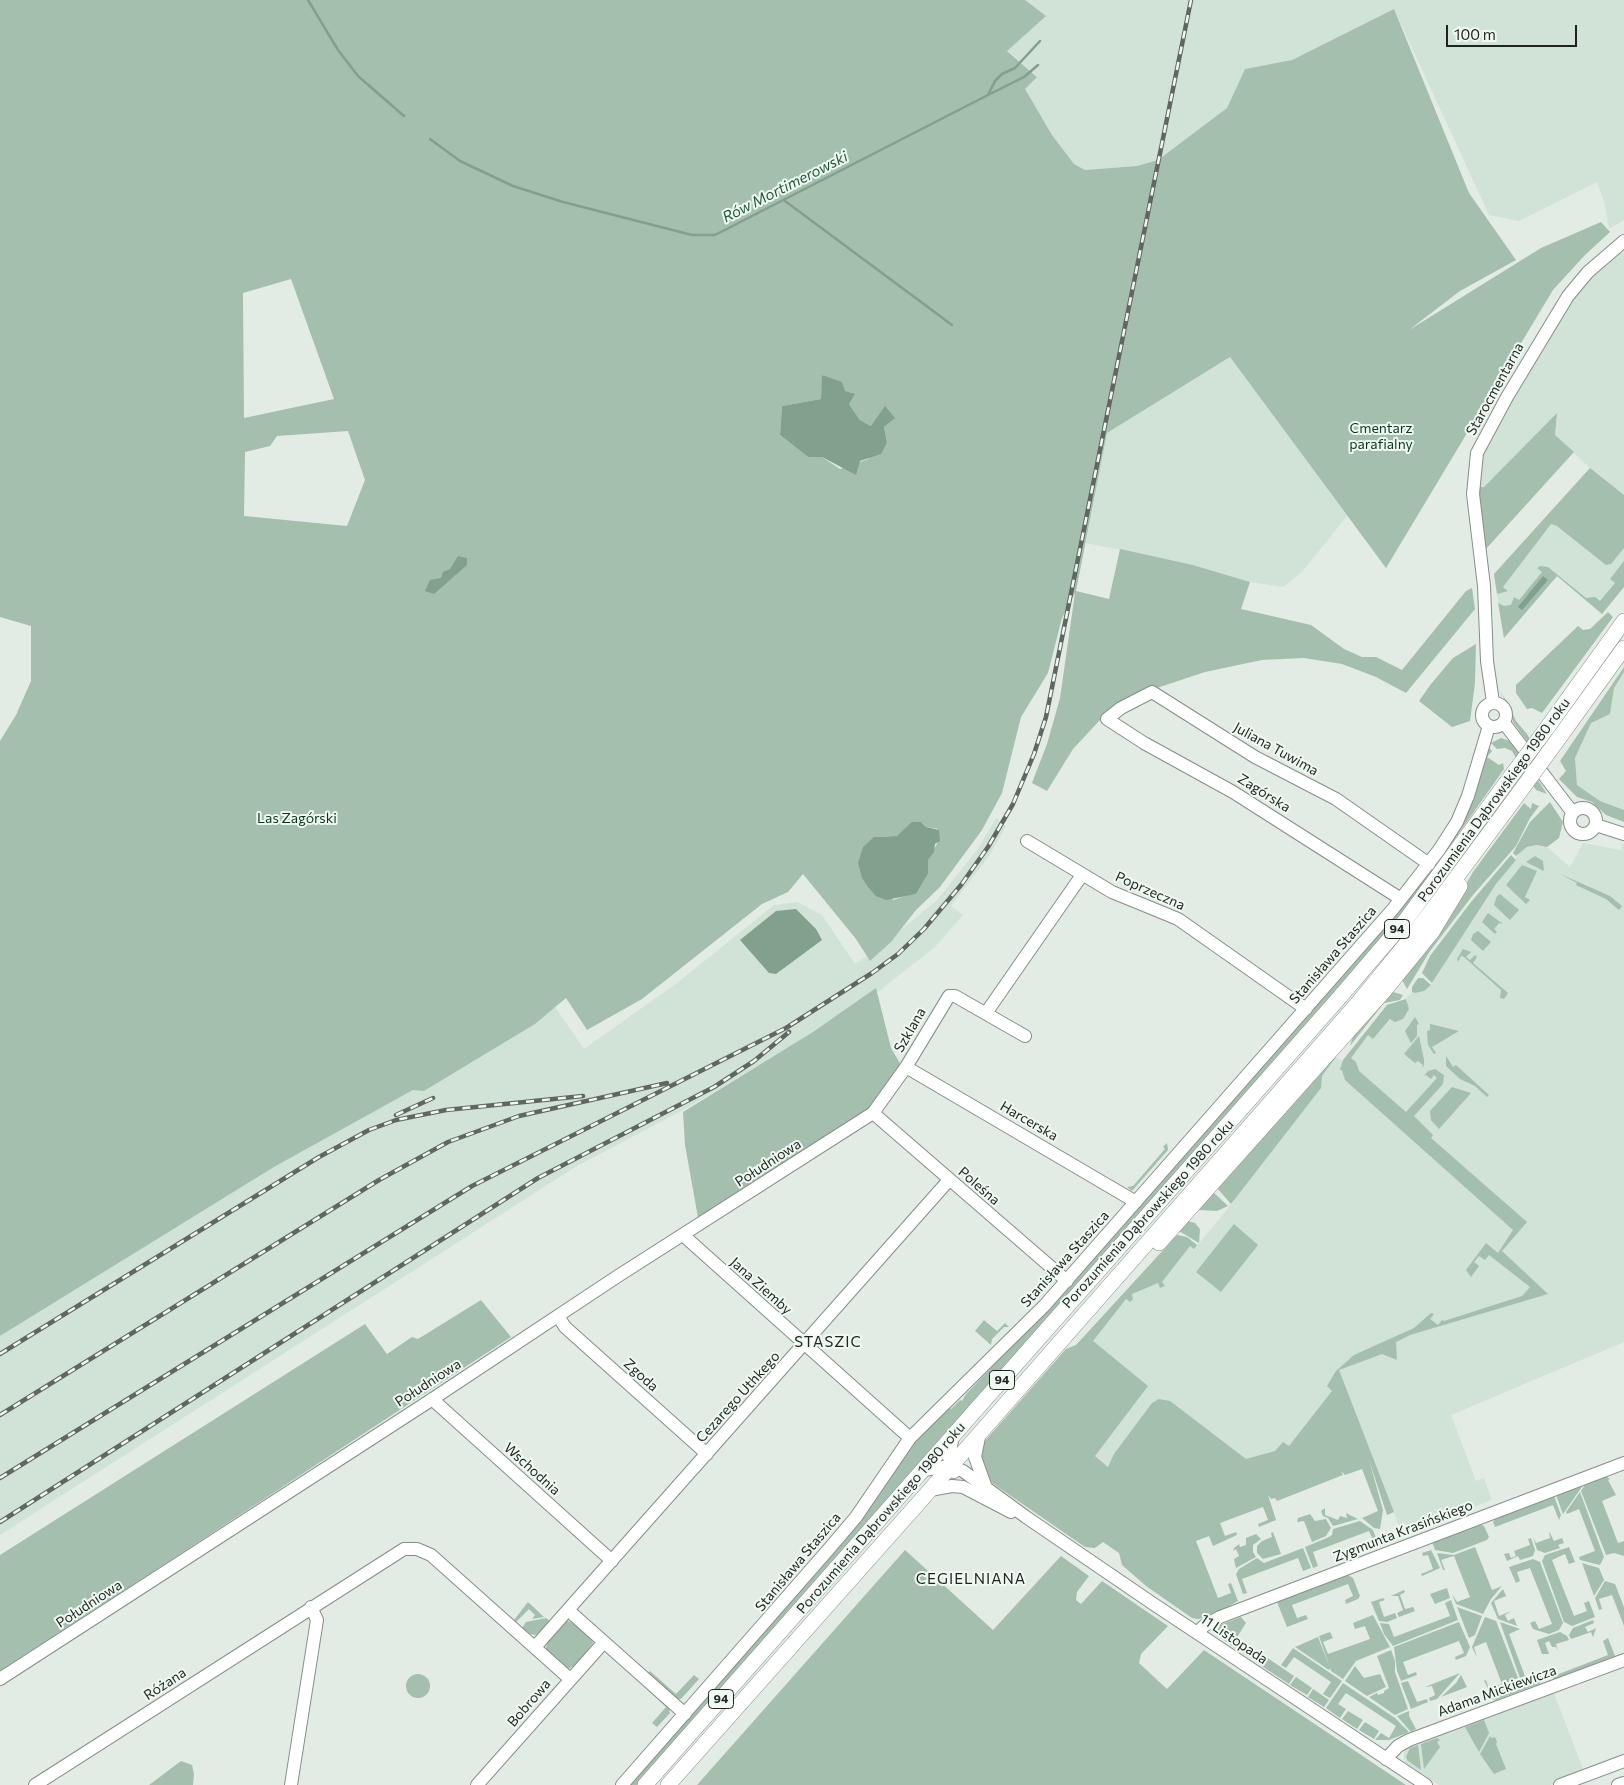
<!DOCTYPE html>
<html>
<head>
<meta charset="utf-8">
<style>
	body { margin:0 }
	#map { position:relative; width:1624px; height:1785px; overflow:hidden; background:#e2ece5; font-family:Commissioner,sans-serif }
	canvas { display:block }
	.scale { position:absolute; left:1446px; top:25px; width:131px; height:22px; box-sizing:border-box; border:2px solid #1f2320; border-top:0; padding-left:6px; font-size:15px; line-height:18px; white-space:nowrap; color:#1f2320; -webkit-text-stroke:4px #eff9f2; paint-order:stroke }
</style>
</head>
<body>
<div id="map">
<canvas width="1624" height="1785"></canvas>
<div class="scale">100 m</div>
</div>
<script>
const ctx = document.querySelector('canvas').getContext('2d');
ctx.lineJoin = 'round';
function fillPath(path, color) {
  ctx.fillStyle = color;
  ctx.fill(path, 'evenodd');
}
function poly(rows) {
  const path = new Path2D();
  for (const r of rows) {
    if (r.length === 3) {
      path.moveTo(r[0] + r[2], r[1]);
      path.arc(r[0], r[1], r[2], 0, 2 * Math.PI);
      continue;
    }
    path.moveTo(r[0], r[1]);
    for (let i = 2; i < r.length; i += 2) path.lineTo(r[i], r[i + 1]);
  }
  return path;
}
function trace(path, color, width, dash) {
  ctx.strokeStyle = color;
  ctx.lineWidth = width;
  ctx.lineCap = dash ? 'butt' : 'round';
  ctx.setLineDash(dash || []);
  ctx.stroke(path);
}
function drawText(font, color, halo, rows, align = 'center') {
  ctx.font = font + ' Commissioner,sans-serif';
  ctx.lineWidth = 4;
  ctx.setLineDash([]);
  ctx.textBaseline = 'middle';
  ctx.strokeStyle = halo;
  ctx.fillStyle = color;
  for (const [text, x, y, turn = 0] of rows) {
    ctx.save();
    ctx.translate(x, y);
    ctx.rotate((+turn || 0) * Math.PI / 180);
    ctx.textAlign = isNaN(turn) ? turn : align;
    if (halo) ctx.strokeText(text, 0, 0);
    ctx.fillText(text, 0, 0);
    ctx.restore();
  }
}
const built = poly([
	[1025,0,1624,0,1624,220,1609,229,1605,205,1597,182,1519,221,1489,215,1394,9,1292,60,1245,69,1227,108,1158,160,1137,166,1085,170,1074,164,1052,135,1025,89,1037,76,1007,50,1045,16],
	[1619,253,1624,253,1624,587,1602,614,1557,576,1504,638,1494,574,1590,468,1555,435,1557,414,1484,487,1478,487,1481,459,1491,434,1566,308,1586,281],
	[1230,357,1347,516,1302,572,1283,587,1250,582,1193,565,1086,543,1107,433],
	[1624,672,1624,810,1600,801,1577,785,1575,758,1591,723,1610,714,1614,687],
	[996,818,1006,826,989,856,951,906,963,915,935,947,874,995,817,1031,685,1109,577,1166,0,1535,0,1336,274,1167,413,1090,424,1091,535,1024,555,1007,584,1049,677,983,774,905,797,902,822,915,855,964,882,946,937,900,978,849],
	[1583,843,1621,850,1622,844,1624,844,1624,1342,1451,1415,1476,1481,1484,1478,1492,1500,1406,1533,1405,1530,1401,1531,1360,1425,1254,1467,1110,1468,1089,1451,1087,1341,1170,1249,1189,1242,1196,1247,1234,1201,1233,1174,1333,1056,1346,1063,1368,1034,1373,1039,1391,1019,1408,1011,1406,999,1412,992,1415,993,1431,985,1496,884,1522,850,1533,845,1547,847,1570,867],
	[1553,1691,1583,1769,1570,1774,1567,1778,1550,1785,1439,1785,1407,1765,1404,1761,1404,1752,1407,1747]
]);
const green = poly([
	[0,0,1025,0,1046,16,1007,51,1037,77,1025,89,1052,135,1074,164,1085,170,1137,166,1158,160,1227,108,1245,69,1292,60,1394,9,1469,193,1516,260,1460,291,1409,330,1541,248,1601,222,1610,232,1585,255,1553,290,1386,568,1230,357,1107,433,1076,591,1109,599,1120,549,1193,565,1250,582,1241,609,1311,625,1344,649,1362,657,1376,657,1402,670,1466,591,1472,588,1475,609,1406,693,1376,677,1342,664,1304,658,1262,660,1205,672,1157,688,1123,703,1100,720,1073,749,1047,791,1032,783,1047,744,1060,698,1075,593,1062,618,1048,673,1021,717,1002,793,982,830,940,887,916,910,891,942,870,961,856,939,803,874,788,892,762,904,642,999,587,1030,566,998,535,1024,424,1091,413,1090,274,1167,0,1336,0,741,16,715,31,681,31,626,0,617],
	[291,279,334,399,244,418,243,293],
	[823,375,845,391,849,404,860,420,871,426,894,418,884,427,887,442,868,459,840,469,822,457,808,457,780,435,782,406,821,399],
	[348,431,365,480,347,526,244,516,245,452,270,446,277,436],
	[921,822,926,827,938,829,939,840,928,860,928,874,916,894,908,895,893,900,874,837,897,836],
	[1557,413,1555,435,1574,452,1485,550,1478,487,1484,487],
	[1590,468,1624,495,1624,548,1611,564,1606,565,1557,526,1551,524,1503,587,1508,591,1497,594,1494,574],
	[1624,561,1624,587,1602,614,1557,576,1504,638,1498,603,1504,606,1511,605,1514,597,1519,600,1542,572,1537,568,1540,566,1548,567,1586,598,1595,597,1600,601,1615,583,1610,579],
	[1608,612,1613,617,1542,713,1532,708,1527,709,1516,693,1516,685,1578,626,1583,630,1590,629],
	[1476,644,1475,683,1470,721,1452,727,1419,701,1431,684,1453,658],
	[1624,667,1624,672,1614,688,1610,714,1591,723,1575,758,1577,785,1600,801,1624,810,1624,822,1606,815,1592,802,1577,797,1559,779,1566,771,1560,761],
	[1499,690,1508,703,1516,721,1527,734,1553,777,1513,722,1510,708],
	[1501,738,1513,742,1547,794,1536,790,1512,751,1505,748,1497,749,1491,743],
	[1488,747,1492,751,1487,757,1499,765,1503,763,1504,769,1400,917,638,1785,628,1785,908,1448,948,1407,951,1409,960,1400,962,1401,966,1394,993,1366,992,1364,1429,871],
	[1550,802,1563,822,1559,838,1547,847,1536,845,1527,847,1516,856,1513,853,1530,822],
	[1524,803,1531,809,1532,803,1539,806,1530,818,1516,846,1473,895,1430,951,1407,989,1402,980,1449,914,1473,872],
	[1511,855,1516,860,1496,884,1432,983,1422,973,1430,956,1471,902],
	[1535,856,1543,861,1544,871,1526,862],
	[1522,865,1537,871,1525,897,1530,900,1526,904,1506,885],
	[1560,874,1610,896,1622,906,1619,910,1606,899,1576,885,1577,883],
	[1500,894,1519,910,1510,920,1494,905,1497,896],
	[1488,913,1503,924,1499,923,1494,929,1497,932,1495,934,1482,922],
	[1478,931,1491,942,1483,951,1471,940,1473,934],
	[1463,949,1471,952,1466,957,1470,960,1475,955,1477,957,1473,963,1508,993,1504,999,1500,998,1501,990,1464,957,1461,956,1458,962,1457,959],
	[1418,978,1423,978,1431,985,1424,991,1415,993,1412,992,1412,987],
	[876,988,891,1048,901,1065,871,1109,699,1223,685,1145,683,1112,813,1032],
	[1393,992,1403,995,1400,1000,1384,1003,1350,1046,1355,1030],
	[1406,999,1409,1009,1403,1019,1395,1022,1390,1019,1373,1039,1368,1035,1351,1058,1356,1062,1359,1071,1406,1112,1437,1078,1434,1075,1431,1079,1426,1075,1424,1076,1428,1071,1435,1069,1444,1075,1443,1084,1414,1116,1433,1135,1431,1138,1527,1222,1502,1251,1548,1294,1410,1335,1396,1342,1397,1360,1382,1354,1339,1370,1394,1512,1387,1515,1369,1460,1383,1510,1380,1529,1374,1528,1362,1518,1378,1511,1362,1469,1345,1475,1341,1471,1343,1475,1277,1501,1275,1498,1271,1499,1268,1495,1276,1520,1259,1527,1258,1524,1268,1520,1263,1507,1220,1523,1225,1536,1236,1532,1237,1535,1213,1546,1209,1536,1196,1541,1218,1598,1231,1593,1228,1584,1231,1583,1238,1601,1210,1617,1198,1619,1192,1618,1146,1586,1122,1565,1119,1553,1103,1542,1095,1548,1085,1547,992,1483,979,1466,983,1443,1066,1349,1076,1345,1177,1235,1187,1237,1197,1245,1194,1249,1190,1246,1162,1282,1165,1286,1160,1288,1158,1283,1132,1294,1133,1299,1130,1302,1126,1299,1093,1341,1148,1386,1095,1456,1108,1467,1114,1454,1152,1403,1159,1399,1170,1401,1246,1459,1275,1451,1283,1442,1289,1446,1332,1391,1327,1386,1336,1371,1354,1355,1414,1328,1431,1313,1434,1314,1430,1319,1438,1325,1442,1320,1444,1321,1522,1296,1530,1287,1489,1255,1485,1260,1479,1256,1474,1262,1479,1266,1471,1277,1466,1270,1486,1243,1498,1253,1513,1230,1345,1080,1342,1070,1340,1070,1343,1060,1387,1005],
	[1415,1017,1419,1024,1417,1025,1417,1036,1411,1043,1405,1031],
	[1430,1024,1459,1031,1432,1047,1436,1053,1434,1054,1428,1045,1427,1031,1430,1030],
	[1419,1036,1424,1060,1424,1065,1422,1069,1423,1065,1418,1061,1415,1063,1404,1054],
	[1333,1056,1336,1057,1322,1076,1321,1088,1231,1204,1217,1188],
	[1446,1056,1453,1067,1456,1065,1489,1095,1487,1097,1475,1086,1460,1079,1446,1066],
	[1452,1087,1471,1093,1439,1129,1431,1120,1430,1111],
	[1167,1143,1168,1150,1132,1191,1127,1187,1133,1186,1165,1149,1163,1147],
	[1212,1191,1228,1206,1217,1211,1198,1210],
	[1188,1221,1195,1223,1200,1229,1199,1243,1179,1231],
	[1234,1224,1258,1245,1221,1292,1196,1272],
	[1043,1270,1054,1280,1039,1298,1032,1292,1047,1275],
	[481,1300,511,1337,78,1621,0,1674,0,1555,365,1324,387,1354,412,1337,418,1339],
	[984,1320,997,1331,1005,1323,1009,1327,1004,1327,992,1339,991,1345,975,1331],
	[1606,1476,1610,1479,1608,1480,1616,1495,1602,1501,1618,1543,1624,1541,1624,1556,1614,1553,1606,1555,1581,1491,1586,1483],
	[1584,1484,1563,1514,1556,1495],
	[1580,1492,1604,1557,1600,1565,1580,1560,1579,1557,1595,1551,1579,1509,1567,1514,1566,1512],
	[1554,1496,1561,1515,1559,1520,1553,1505,1495,1527,1493,1522,1496,1518],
	[1325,1508,1325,1515,1338,1520,1340,1516,1347,1518,1346,1513,1358,1519,1333,1526,1328,1518,1323,1516,1321,1511],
	[1310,1514,1315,1521,1326,1519,1331,1528,1326,1536,1312,1542,1304,1521,1297,1522,1298,1518],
	[1360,1521,1373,1530,1378,1543,1375,1544,1369,1531,1313,1552,1318,1566,1313,1568,1305,1547,1327,1538,1332,1535,1333,1529],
	[1480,1524,1484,1526,1489,1537,1487,1540,1453,1553,1435,1550,1432,1542],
	[1549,1531,1554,1541,1562,1538,1564,1543,1558,1545,1560,1548,1545,1553,1537,1550,1533,1537,1536,1543,1550,1538],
	[1273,1532,1281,1554,1263,1559,1257,1553,1257,1546,1262,1541,1272,1537,1271,1533],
	[1256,1534,1261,1539,1253,1545,1253,1552,1256,1557,1236,1568,1234,1559,1239,1556,1236,1549,1233,1551,1234,1548,1239,1544,1240,1547,1246,1545,1246,1538],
	[1531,1538,1535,1550,1533,1556,1520,1560,1518,1556,1507,1561,1504,1554,1509,1553,1511,1558,1516,1556,1514,1551,1530,1545,1528,1539],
	[1475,1547,1492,1590,1502,1586,1491,1599,1483,1614,1456,1604,1452,1594,1457,1602,1470,1597,1454,1556,1441,1560,1445,1570,1443,1570,1437,1553,1454,1555],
	[1569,1547,1575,1562,1569,1564,1565,1554,1552,1560,1574,1616,1587,1611,1584,1603,1589,1601,1595,1617,1572,1626,1564,1622,1542,1561,1545,1555],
	[1303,1548,1311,1568,1303,1571,1298,1558,1242,1579,1247,1593,1243,1594,1236,1574,1239,1569,1257,1558,1264,1563],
	[905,1550,993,1630,1061,1556,1089,1576,1077,1592,1076,1600,1081,1604,1102,1581,1168,1626,1141,1654,1139,1663,1167,1689,1204,1650,1406,1785,697,1785],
	[1431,1550,1440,1568,1422,1576,1421,1574,1433,1569,1428,1555,1423,1556,1422,1553],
	[1533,1559,1540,1562,1563,1623,1559,1630,1549,1634,1533,1629,1530,1623,1535,1621,1539,1629,1552,1624,1530,1568,1517,1572,1520,1581,1516,1583,1509,1567],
	[1582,1563,1599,1568,1604,1580,1594,1596],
	[1348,1575,1353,1578,1360,1596,1358,1599,1346,1604,1345,1600,1353,1596,1348,1584,1292,1605,1297,1618,1306,1615,1308,1619,1287,1627,1277,1602],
	[1605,1581,1615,1584,1624,1607,1624,1626,1612,1595,1599,1599,1602,1609,1599,1610,1595,1598],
	[1447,1588,1450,1598,1435,1604,1430,1594],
	[1503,1589,1506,1596,1494,1601,1499,1616,1511,1611,1505,1615,1508,1621,1514,1618,1517,1626,1498,1619,1491,1603],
	[1404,1590,1405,1592,1400,1595,1405,1609,1413,1607,1415,1611,1399,1617,1397,1613,1403,1610,1398,1596,1391,1596],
	[1383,1598,1385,1600,1379,1602,1384,1617,1395,1613,1397,1618,1387,1622,1379,1621,1371,1602],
	[1451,1600,1458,1620,1393,1646,1384,1634,1380,1623,1389,1624,1394,1637,1450,1616,1445,1603],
	[528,1602,544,1617,532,1619,535,1615,529,1609,516,1622,514,1620],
	[1457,1607,1482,1616,1475,1635,1469,1638],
	[1373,1615,1390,1647,1356,1661,1343,1679,1331,1671,1319,1636,1330,1632,1333,1638,1323,1642,1328,1654,1370,1639,1365,1626,1355,1629,1353,1623],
	[1241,1617,1246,1623,1237,1637,1247,1644,1241,1652,1221,1638,1216,1633,1220,1625],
	[1485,1617,1496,1621,1518,1678,1489,1690,1484,1681,1486,1680,1489,1689,1502,1684,1486,1642,1474,1647,1477,1657,1472,1647],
	[546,1618,550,1621,536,1635,530,1634,522,1628,526,1622],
	[566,1620,575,1624,592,1639,593,1643,576,1665,568,1669,548,1653,546,1648,547,1643],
	[1593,1620,1594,1623,1585,1627,1588,1632,1596,1628,1593,1637,1589,1638,1593,1637,1591,1632,1571,1639,1569,1635,1573,1628],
	[1459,1622,1470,1647,1466,1656,1456,1660,1455,1657,1464,1653,1459,1641,1403,1662,1408,1675,1416,1672,1417,1675,1401,1681,1397,1671,1394,1647],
	[1500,1622,1520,1629,1509,1634,1525,1676,1520,1678],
	[1560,1632,1567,1636,1569,1640,1556,1644,1558,1651,1556,1647,1552,1647,1549,1641,1545,1643,1549,1654,1542,1654,1537,1640],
	[1318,1637,1330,1668,1329,1670,1295,1647],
	[1608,1638,1615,1656,1554,1679,1551,1677,1608,1655,1603,1641],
	[1248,1645,1264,1655,1258,1663,1243,1653],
	[1293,1648,1342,1681,1330,1698,1323,1694,1331,1682,1294,1657,1286,1668,1281,1665],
	[1391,1650,1395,1661,1395,1672,1408,1709,1395,1715,1369,1697,1377,1693,1378,1695,1384,1693,1384,1691,1389,1688,1377,1656],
	[1266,1657,1294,1676,1289,1684,1260,1665],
	[1355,1666,1364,1678,1380,1674,1386,1687,1367,1696,1345,1681],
	[650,1671,676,1694,694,1675,699,1679,681,1699,677,1699,648,1673],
	[1540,1672,1542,1680,1539,1684,1496,1700,1492,1699,1490,1692],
	[1460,1673,1437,1699,1430,1701,1429,1698,1435,1695,1432,1686,1425,1687],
	[418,1686,12],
	[632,1675,669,1708,670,1713,657,1727,652,1723,666,1707],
	[1461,1675,1467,1687,1441,1697,1456,1683],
	[1296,1677,1312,1688,1307,1695,1290,1685],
	[1408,1681,1417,1702,1427,1699,1428,1702,1411,1709,1401,1683],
	[1343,1683,1395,1718,1409,1732,1389,1740,1375,1740,1381,1733,1389,1738,1396,1726,1346,1693,1338,1704,1346,1709,1340,1718,1326,1708],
	[1313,1689,1329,1700,1324,1707,1308,1697],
	[1348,1711,1363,1720,1357,1729,1342,1719],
	[1409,1711,1409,1716,1416,1729,1411,1732,1397,1716],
	[1484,1720,1489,1733,1479,1752,1465,1727],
	[1365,1722,1379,1731,1374,1739,1359,1730],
	[1490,1736,1491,1738,1495,1737,1497,1742,1496,1744,1506,1769,1494,1774,1480,1754],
	[1437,1738,1440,1740,1437,1742,1440,1747,1424,1769,1421,1744],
	[1418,1745,1421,1770,1408,1761,1406,1757,1410,1748],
	[181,1761,192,1765,194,1774,193,1785,149,1785]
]);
const water = poly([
	[822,375,842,382,845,391,855,394,849,404,860,420,871,426,885,406,895,418,884,427,887,442,881,454,860,461,856,475,822,457,808,457,780,435,782,406,821,399],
	[458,556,467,558,467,565,434,594,425,591,430,580,441,578,443,572,450,569],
	[1543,576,1548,580,1522,610,1518,607],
	[912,822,921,822,926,827,939,830,940,841,935,844,934,852,928,860,928,874,916,894,886,900,876,896,868,887,862,878,858,863,863,847,874,837,897,836],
	[796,909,816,929,822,940,776,974,769,973,740,940,776,911]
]);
const stream = poly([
	[308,0,338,50,358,76,404,116],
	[988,95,1024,77,1038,65],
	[430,139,460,161,513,186,563,202,692,235,715,235,988,95,995,81,1002,74,1015,68,1040,41],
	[785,201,952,325]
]);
const minor = poly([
	[1493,702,1487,661,1484,586,1473,494,1477,453,1507,397,1568,296,1588,272,1624,241],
	[1494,715,12],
	[1504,723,1573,813],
	[1583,821,13],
	[1596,825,1624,834],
	[1027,841,1112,892,1178,919,1306,1009],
	[1401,899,1233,792,1144,743,1107,719,1121,708,1152,692,1255,757,1336,799,1429,864],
	[986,1013,1082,875],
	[906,1067,1136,1202],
	[873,1113,1067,1281],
	[683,1235,910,1438],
	[558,1316,565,1327,707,1454],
	[432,1399,612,1561],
	[980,1432,975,1457,985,1485],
	[953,1435,949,1458,954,1472],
	[924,1470,950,1466,963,1471,1026,1517,1152,1603,1426,1785],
	[930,1490,952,1486,963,1487,1011,1512],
	[568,1610,685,1714],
	[1197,1633,1204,1626,1220,1617,1624,1463],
	[535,1647,949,1180],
	[0,1679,428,1402,618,1276,873,1113,906,1067,949,996,955,996,1025,1036],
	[1386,1759,1398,1746,1409,1740,1624,1660],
	[35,1785,404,1549,417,1549,431,1555,570,1679],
	[291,1785,317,1620,311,1607],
	[477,1785,604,1642],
	[622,1785,828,1550,856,1517,910,1438,1044,1306,1393,909,1439,850,1457,822,1468,796,1489,726],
	[1560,1785,1624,1761],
	[1618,1785,1624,1783]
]);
const major = poly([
	[1547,728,1624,621],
	[1559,738,1624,648],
	[1159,1243,1384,991,1432,932,1460,886],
	[645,1785,1339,998,1405,921,1506,783],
	[668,1785,923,1498,1357,1004,1415,933,1516,797]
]);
const rail = poly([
	[396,1115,433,1098],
	[0,1354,319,1157,369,1130,396,1120,446,1110,583,1096],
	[0,1415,379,1180,448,1142,519,1116,667,1083],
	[0,1478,472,1186,786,1028,872,973,898,954,924,929,961,885,988,847,1013,804,1034,754,1046,717,1191,0],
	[0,1522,538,1178,714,1087,754,1061,789,1032]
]);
const majorBridge = poly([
	[1506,783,1547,728],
	[1516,797,1559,738]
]);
const shields = [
	[1397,929,25],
	[1002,1380,25],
	[721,1699,25]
];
const shieldNames = [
	["94",1397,929],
	["94",1002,1380],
	["94",721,1699]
];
const streetNames = [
	["Starocmentarna",1495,389,-61],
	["Juliana Tuwima",1276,749,29],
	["Zagórska",1264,793,32],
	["Porozumienia Dąbrowskiego 1980 roku",1494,800,-54],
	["Poprzeczna",1150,891,24],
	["Stanisława Staszica",1333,955,-49],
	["Szklana",910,1030,-60],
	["Harcerska",1029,1121,30],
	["Południowa",768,1163,-33],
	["Poleśna",979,1186,41],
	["Porozumienia Dąbrowskiego 1980 roku",1148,1214,-48],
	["Stanisława Staszica",1065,1259,-48],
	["Jana Ziemby",761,1286,42],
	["Zgoda",641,1375,42],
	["Południowa",428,1383,-33],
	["Cezarego Uthkego",738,1397,-48],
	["Wschodnia",532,1469,42],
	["Porozumienia Dąbrowskiego 1980 roku",881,1518,-49],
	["Zygmunta Krasińskiego",1403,1531,-21],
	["Stanisława Staszica",798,1562,-50],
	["Południowa",89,1604,-33],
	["11 Listopada",1234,1639,34],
	["Różana",165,1684,-33],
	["Adama Mickiewicza",1497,1691,-20],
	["Bobrowa",529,1703,-49]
];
const parkNames = [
	["Cmentarz",1381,428],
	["parafialny",1381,444],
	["Las Zagórski",297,818]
];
const waterNames = [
	["Rów Mortimerowski",785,187,-27]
];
const neighbourhoodNames = [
	["STASZIC",828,1342],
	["CEGIELNIANA",971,1579]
];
fillPath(built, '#d1e2d7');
fillPath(green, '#a4bfad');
fillPath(water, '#81a18c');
trace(stream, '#81a18c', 2.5);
trace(minor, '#858e88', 14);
trace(major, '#858e88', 16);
trace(minor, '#fff', 12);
trace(major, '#fff', 15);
trace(rail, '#606661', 4.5);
trace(rail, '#eff9f2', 2.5, [8]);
trace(majorBridge, '#858e88', 16, []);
trace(majorBridge, '#fff', 15);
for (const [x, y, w] of shields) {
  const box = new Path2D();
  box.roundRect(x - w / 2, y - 9.5, w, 19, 4);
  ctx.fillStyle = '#eff9f2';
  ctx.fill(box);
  trace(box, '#1f2320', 1);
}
drawText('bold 12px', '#1f2320', null, shieldNames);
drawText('14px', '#1f2320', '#eff9f2', streetNames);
drawText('14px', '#09351e', '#eff9f2', parkNames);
drawText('italic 15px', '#205738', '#eff9f2', waterNames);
ctx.letterSpacing = '1px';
drawText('15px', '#1f2320', '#eff9f2', neighbourhoodNames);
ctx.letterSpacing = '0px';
</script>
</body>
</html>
